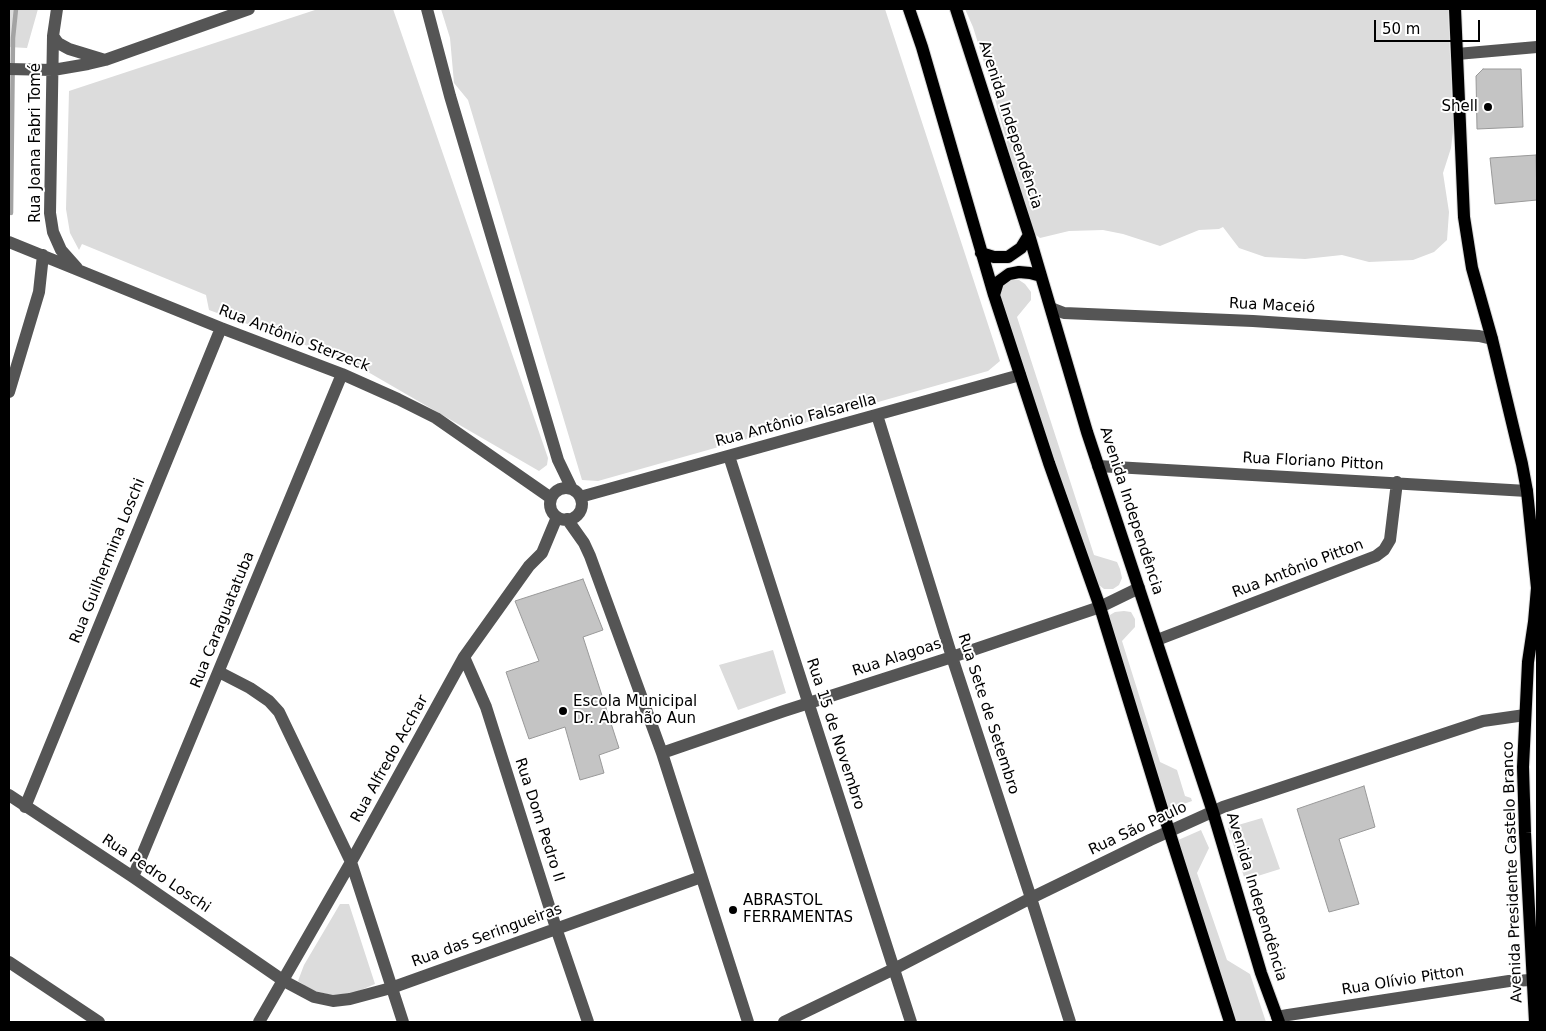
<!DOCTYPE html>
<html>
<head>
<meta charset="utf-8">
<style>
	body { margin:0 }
	#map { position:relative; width:1546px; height:1031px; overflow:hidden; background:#fff; font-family:"DejaVu Sans",sans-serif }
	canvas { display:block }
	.frame { position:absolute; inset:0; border:10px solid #000; pointer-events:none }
	.scale { position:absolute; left:1374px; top:20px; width:106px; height:22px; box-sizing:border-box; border:2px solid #000; border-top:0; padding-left:6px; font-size:15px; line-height:18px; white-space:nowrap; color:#000; -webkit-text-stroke:4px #fff; paint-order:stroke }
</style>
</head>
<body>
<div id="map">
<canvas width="1546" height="1031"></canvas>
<div class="frame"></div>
<div class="scale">50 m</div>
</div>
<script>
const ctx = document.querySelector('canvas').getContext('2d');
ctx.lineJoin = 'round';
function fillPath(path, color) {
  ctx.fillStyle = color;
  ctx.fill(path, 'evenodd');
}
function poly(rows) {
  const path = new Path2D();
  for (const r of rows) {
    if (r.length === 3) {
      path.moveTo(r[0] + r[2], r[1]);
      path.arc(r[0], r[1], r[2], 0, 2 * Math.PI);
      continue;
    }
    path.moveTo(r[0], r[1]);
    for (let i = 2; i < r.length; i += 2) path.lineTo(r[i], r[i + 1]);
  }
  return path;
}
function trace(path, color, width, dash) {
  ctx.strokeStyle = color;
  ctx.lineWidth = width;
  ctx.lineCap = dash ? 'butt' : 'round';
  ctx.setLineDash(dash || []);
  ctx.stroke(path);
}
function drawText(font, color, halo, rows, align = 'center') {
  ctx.font = font + ' "DejaVu Sans",sans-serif';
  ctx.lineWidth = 4;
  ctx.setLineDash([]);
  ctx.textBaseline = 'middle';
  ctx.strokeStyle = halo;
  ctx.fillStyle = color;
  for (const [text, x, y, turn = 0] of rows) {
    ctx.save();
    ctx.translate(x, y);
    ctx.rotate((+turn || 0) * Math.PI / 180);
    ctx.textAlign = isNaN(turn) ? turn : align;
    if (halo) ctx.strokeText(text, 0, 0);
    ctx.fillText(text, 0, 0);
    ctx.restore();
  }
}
const green = poly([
	[9,9,38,9,27,48,9,47],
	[318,9,393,9,548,458,547,465,539,471,349,361,209,310,206,295,82,244,79,250,70,233,66,209,69,91],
	[441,9,885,9,1000,361,988,371,598,481,582,480,468,100,454,83,450,38],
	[965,9,1448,9,1452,103,1455,103,1454,124,1451,148,1443,173,1449,212,1447,240,1434,252,1413,260,1369,262,1342,255,1305,259,1265,257,1239,248,1223,227,1219,229,1199,230,1160,246,1123,234,1103,230,1069,231,1040,238,1031,231,992,88,973,27],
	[1012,280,1019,280,1025,284,1031,292,1031,300,1017,317,1094,555,1117,562,1120,569,1122,578,1119,585,1113,589,1104,589,1094,581,1000,295,1003,286],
	[1124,611,1131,612,1135,619,1135,627,1122,641,1160,762,1177,770,1185,796,1191,798,1192,801,1167,810,1108,619,1110,615,1115,612],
	[773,650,786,693,738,710,719,665],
	[1262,818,1280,869,1245,880,1228,828],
	[1201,830,1209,848,1197,873,1227,960,1250,974,1266,1022,1236,1022,1176,841],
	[340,904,349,904,375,984,354,993,331,995,311,990,298,981,304,965]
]);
const stream = poly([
	[11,213,13,38,16,9]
]);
const building = poly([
	[1483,69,1521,69,1523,127,1477,129,1476,76,1483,69],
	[1536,155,1537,200,1495,204,1490,158,1536,155],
	[583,579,603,630,583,637,619,748,599,755,604,773,580,780,565,727,529,739,506,672,539,661,515,601,583,579],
	[1364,786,1375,827,1339,839,1359,904,1329,912,1297,809,1364,786]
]);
const minor = poly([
	[57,9,53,36,50,213,53,232,61,250,77,268],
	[427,9,450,96,558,460,572,489],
	[53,36,58,43,69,49,105,60],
	[1457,54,1537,47],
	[9,69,53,70,88,64,105,60,249,9],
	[9,242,221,328,342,374,398,399,436,418,551,498],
	[1051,308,1064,313,1253,321,1479,336,1492,339],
	[9,392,39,292,43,255],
	[877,415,952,657,1031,898,1070,1022],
	[729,456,911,1022],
	[1098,466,1527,491],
	[566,504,16],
	[580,497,1020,375],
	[567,519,584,543,590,556,662,753,748,1022],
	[1157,640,1376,556,1384,550,1390,540,1397,482],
	[464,657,486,707,556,928,588,1022],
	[219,672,250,688,269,701,279,712,351,862,403,1022],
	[662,753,784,711,952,657,1100,607,1139,588],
	[9,795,133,877,284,981,314,997,333,1001,350,999,391,988,701,877],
	[25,807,221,328],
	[133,877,342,374],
	[9,962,99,1022],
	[1277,1017,1288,1015,1509,981,1533,980],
	[259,1022,351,862,464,657,529,566,542,553,557,517],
	[784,1022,894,969,1031,898,1150,840,1223,807,1483,721,1525,715]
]);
const major = poly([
	[909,9,922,47,994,295,1049,463,1100,607,1163,812,1230,1022],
	[956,9,1029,235,1087,432,1213,812,1261,973,1279,1022],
	[1455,9,1464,217,1472,268,1492,339,1522,464,1527,491,1537,588,1534,622,1528,662,1523,767,1525,833,1535,1022],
	[981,253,994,257,1008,257,1021,248,1029,235],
	[994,295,998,282,1009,274,1019,272,1030,273,1041,276]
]);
const markers = [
	[1488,107,5,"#000"],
	[563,711,5,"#000"],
	[733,910,5,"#000"]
];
const poiNames = [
	["Shell",1478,107,"right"],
	["Escola Municipal",573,702],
	["Dr. Abrahão Aun",573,719],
	["ABRASTOL",743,901],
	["FERRAMENTAS",743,918]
];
const streetNames = [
	["Avenida Independência",1010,125,72],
	["Rua Joana Fabri Tomé",36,143,-90],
	["Rua Maceió",1272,306,3],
	["Rua Antônio Sterzeck",294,339,21],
	["Rua Antônio Falsarella",796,421,-15],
	["Rua Floriano Pitton",1313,462,3],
	["Avenida Independência",1131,511,72],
	["Rua Guilhermina Loschi",108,561,-68],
	["Rua Antônio Pitton",1298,569,-21],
	["Rua Caraguatatuba",223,620,-68],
	["Rua Alagoas",897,658,-18],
	["Rua Sete de Setembro",988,714,72],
	["Rua 15 de Novembro",835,734,72],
	["Rua Alfredo Acchar",390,759,-61],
	["Rua Dom Pedro II",539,820,72],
	["Rua São Paulo",1138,829,-25],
	["Avenida Presidente Castelo Branco",1513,872,-92],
	["Rua Pedro Loschi",156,874,34],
	["Avenida Independência",1256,897,73],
	["Rua das Seringueiras",487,936,-20],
	["Rua Olívio Pitton",1403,981,-9]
];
fillPath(green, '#dcdcdc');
trace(stream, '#a3a3a3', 4.5);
fillPath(building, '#c4c4c4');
trace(building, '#999', 1);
trace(major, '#dbdbdb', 14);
trace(minor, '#555', 12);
trace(major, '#000', 12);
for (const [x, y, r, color] of markers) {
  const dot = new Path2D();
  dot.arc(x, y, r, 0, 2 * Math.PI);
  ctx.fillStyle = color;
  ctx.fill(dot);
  trace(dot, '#fff', 2);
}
drawText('15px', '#000', '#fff', poiNames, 'left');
drawText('15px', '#000', '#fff', streetNames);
</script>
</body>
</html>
